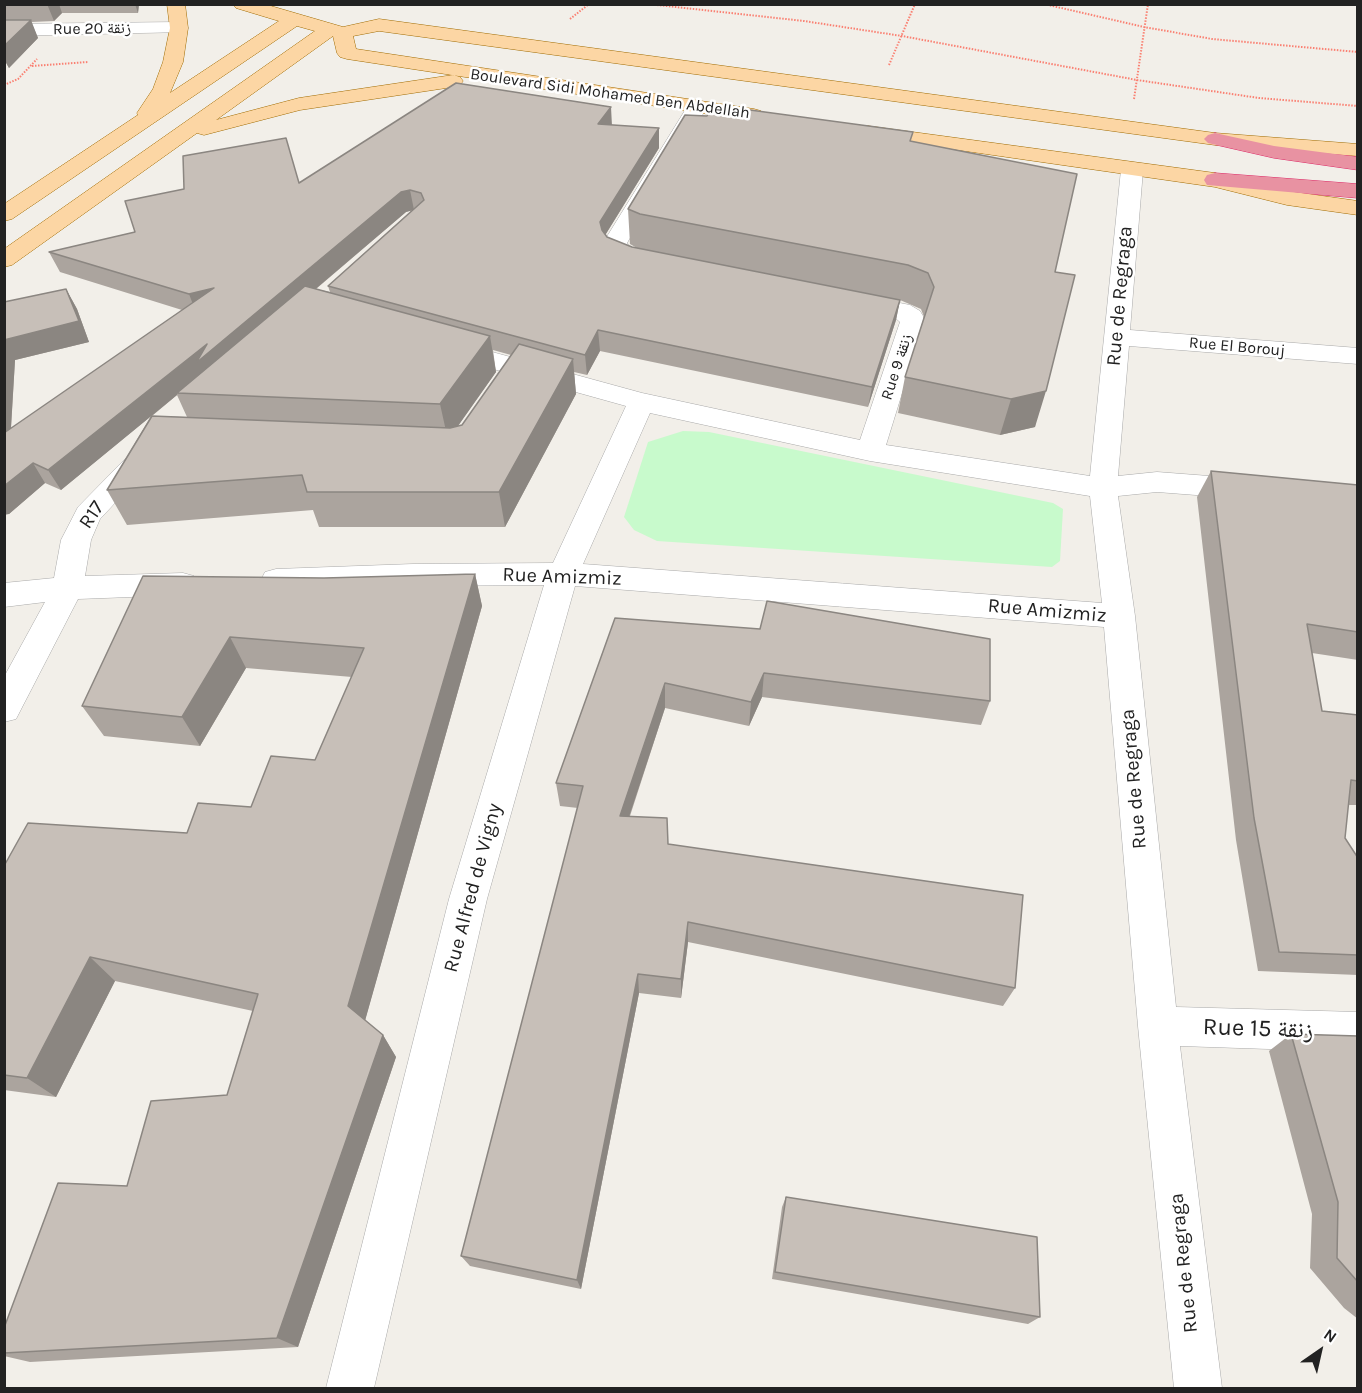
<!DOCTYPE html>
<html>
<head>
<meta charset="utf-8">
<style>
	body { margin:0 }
	#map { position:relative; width:1362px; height:1393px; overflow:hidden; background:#f2efe9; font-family:Karla,sans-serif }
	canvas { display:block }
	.frame { position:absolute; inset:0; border:6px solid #222; pointer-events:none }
	.north { position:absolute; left:1290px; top:1321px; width:60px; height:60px; -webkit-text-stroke:4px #fff; paint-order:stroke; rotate:34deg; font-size:16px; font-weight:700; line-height:24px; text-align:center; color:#222 }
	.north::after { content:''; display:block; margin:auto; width:21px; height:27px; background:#222; clip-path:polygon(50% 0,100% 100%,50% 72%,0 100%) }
</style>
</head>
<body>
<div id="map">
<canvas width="1362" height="1393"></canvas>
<div class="frame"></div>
<div class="north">N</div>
</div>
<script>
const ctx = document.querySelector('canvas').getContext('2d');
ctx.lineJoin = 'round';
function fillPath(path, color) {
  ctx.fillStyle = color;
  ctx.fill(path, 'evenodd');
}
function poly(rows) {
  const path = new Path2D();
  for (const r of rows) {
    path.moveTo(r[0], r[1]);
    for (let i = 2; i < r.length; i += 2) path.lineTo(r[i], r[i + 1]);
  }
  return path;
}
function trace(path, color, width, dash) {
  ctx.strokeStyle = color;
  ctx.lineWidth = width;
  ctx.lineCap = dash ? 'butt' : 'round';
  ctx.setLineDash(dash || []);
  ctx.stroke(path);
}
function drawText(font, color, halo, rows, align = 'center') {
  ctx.font = font + ' Karla,"Noto Naskh Arabic",sans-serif';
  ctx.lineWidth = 5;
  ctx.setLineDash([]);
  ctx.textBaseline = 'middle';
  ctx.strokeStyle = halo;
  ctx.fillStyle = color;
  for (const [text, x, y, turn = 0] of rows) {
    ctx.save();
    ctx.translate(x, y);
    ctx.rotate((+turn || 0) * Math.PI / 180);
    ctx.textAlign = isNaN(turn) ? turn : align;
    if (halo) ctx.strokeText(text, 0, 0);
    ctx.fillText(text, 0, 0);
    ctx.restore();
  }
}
const park = poly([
	[683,431,709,432,1053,503,1063,509,1060,561,1052,567,657,541,634,530,624,517,648,442]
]);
const path = poly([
	[648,4,804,21,902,36,1137,80,1259,98,1358,106],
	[1044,4,1144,27,1212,39,1358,52],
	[570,19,589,4],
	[889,65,915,4],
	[32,66,88,62],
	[4,85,18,79,37,59],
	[1134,99,1148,4]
]);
const minor = poly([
	[179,22,186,24,188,28,186,32,4,36,4,24,179,22],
	[697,101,704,103,707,107,627,243,631,250,659,256,663,261,659,266,651,268,615,260,605,250,603,243,687,107,690,103,697,101],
	[1132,163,1140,165,1143,170,1130,330,1358,348,1358,364,1129,346,1118,476,1157,472,1248,479,1258,482,1262,489,1258,496,1248,499,1157,492,1118,496,1135,616,1176,1007,1358,1012,1358,1052,1180,1046,1222,1388,1174,1388,1138,1026,1104,627,575,586,487,899,374,1388,326,1388,449,899,544,585,413,586,276,591,265,588,261,580,265,572,276,569,413,564,553,563,626,406,443,355,439,349,443,343,452,341,642,393,860,440,900,322,893,316,845,306,842,301,845,296,854,294,910,305,920,311,923,316,924,322,886,445,1090,476,1121,170,1124,165,1132,163],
	[650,413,870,461,1090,496,1102,603,583,564,650,413],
	[141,450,151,453,155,460,100,519,91,540,85,576,183,573,194,576,198,584,194,592,183,595,78,599,16,719,4,722,4,677,45,602,4,607,4,583,54,578,61,540,78,507,131,453,141,450]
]);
const major = poly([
	[167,4,185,4,188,28,183,62,170,93,279,21,236,8,233,4,264,4,343,27,379,19,1215,133,1358,144,1358,156,1215,145,379,31,353,36,356,49,754,109,761,111,764,115,761,119,754,121,347,59,340,57,337,53,333,36,216,120,299,98,453,75,460,77,463,81,460,85,453,87,300,110,204,135,197,133,12,265,4,267,4,249,315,31,297,26,12,219,4,221,4,204,138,115,137,113,153,89,163,62,170,28,167,4],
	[868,126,1215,173,1287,191,1358,201,1358,215,1287,205,1215,187,861,136,858,132,861,128,868,126]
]);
const highway = poly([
	[1215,133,1274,146,1358,157,1358,170,1274,158,1208,143,1204,139,1208,135,1215,133],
	[1215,173,1358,184,1358,198,1207,185,1204,180,1207,175,1215,173]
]);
const wall = poly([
	[4,4,139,4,138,13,62,13,54,21,31,22,38,38,9,68,4,59],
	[612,125,659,128,659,148,605,235,607,237,632,247,637,248,630,244,628,209,911,141,1055,272,1035,427,1000,435,898,413,905,377,924,317,921,309,900,300,896,320,868,407,600,351,587,375,574,372,576,394,505,527,319,527,313,510,127,525,107,490,151,416,61,490,45,483,9,514,4,302,66,289,77,309,89,342,15,360,11,429,182,310,60,272,49,252,135,232,299,183],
	[412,210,328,286,330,292,316,289,406,212],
	[493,350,511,355,462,425,458,426,496,372],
	[177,395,187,417,152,416],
	[1211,471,1358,485,1358,660,1312,653,1322,711,1358,715,1358,805,1348,805,1345,838,1358,858,1358,975,1258,971,1236,840,1197,497],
	[475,574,482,606,365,1020,383,1035,396,1057,298,1347,30,1362,4,1356,4,1328,127,1186,227,1095,253,1011,115,981,56,1097,4,1090,4,866,187,833,251,807,315,760,352,677,246,668,200,746,104,736,82,706,324,578],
	[615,618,990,701,981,725,762,697,749,726,665,708,630,816,668,844,1015,988,1003,1006,688,942,681,998,639,993,581,1289,470,1266,461,1256,578,808,560,806,556,783],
	[1291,1034,1358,1036,1358,1319,1344,1308,1310,1268,1312,1214,1269,1051],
	[786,1197,1040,1317,1028,1324,772,1279,782,1207]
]);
const shadedWall = poly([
	[47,4,59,4,62,13,54,21],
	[135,4,139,4,138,13],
	[31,20,38,38,9,68,4,59,4,25],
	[611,107,612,126,598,124],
	[659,128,659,148,601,242,600,222],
	[410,190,414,210,406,212,205,383,177,393,177,395,61,490,48,470,207,344,401,192],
	[214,288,197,315,189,294],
	[66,289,77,309,89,342,15,360,9,459,4,451,4,340],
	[900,300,896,320,868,407,872,387],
	[598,330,600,351,587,375,585,355],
	[490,336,496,372,448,440,440,404],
	[573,359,576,394,505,527,499,492],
	[1046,391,1035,427,1000,435,1011,399],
	[33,463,45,483,9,514,4,515,4,486],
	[475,574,482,606,363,1028,348,1006],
	[230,637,246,668,200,746,182,717],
	[764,673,762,697,749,726,751,702],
	[665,683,665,708,622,838,620,816],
	[688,922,688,942,681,998,681,979],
	[90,957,115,981,56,1097,27,1078],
	[638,974,639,993,581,1289,577,1280],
	[383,1035,396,1057,298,1347,277,1338]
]);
const building = poly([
	[4,20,31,20,4,46,4,29,5,24,4,25,4,20],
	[456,83,611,107,598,124,659,128,600,222,602,230,607,237,632,247,900,300,872,387,598,330,585,355,328,286,424,200,421,193,410,190,401,192,196,363,207,344,48,470,33,463,4,486,4,433,214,288,189,294,49,252,135,232,125,201,184,189,183,156,286,138,299,183,456,83],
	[713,105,913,132,910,141,1077,174,1055,272,1075,275,1046,391,1011,399,905,377,934,287,928,273,908,265,640,214,628,209,685,115,707,116,713,105],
	[305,286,490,336,440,404,177,393,305,286],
	[66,289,79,321,4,340,4,302,66,289],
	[519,344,573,359,499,492,307,492,302,475,107,490,152,416,450,428,462,425,519,344],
	[1211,471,1358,485,1358,632,1307,624,1322,711,1358,715,1358,781,1351,780,1345,838,1358,858,1358,955,1279,952,1254,818,1211,471],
	[475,574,348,1006,383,1035,277,1338,4,1353,4,1328,58,1183,127,1186,151,1101,227,1095,258,994,90,957,27,1078,4,1075,4,866,28,823,187,833,198,803,251,807,271,756,315,760,364,648,230,637,182,717,82,706,143,576,324,578,475,574],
	[767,601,990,639,990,701,764,673,751,702,665,683,620,816,667,818,668,844,1023,895,1015,988,688,922,681,979,638,974,577,1280,461,1256,583,786,556,783,615,618,760,629,767,601],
	[1291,1034,1358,1036,1358,1282,1337,1258,1338,1202,1291,1034],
	[786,1197,1037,1237,1040,1317,775,1272,786,1197]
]);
const farStreetnames = [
	["Rue 20 زنقة",92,29,-1],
	["Boulevard Sidi Mohamed Ben Abdellah",610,94,8],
	["Rue El Borouj",1237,347,5],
	["Rue 9 زنقة",897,367,-72]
];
const streetNames = [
	["Rue de Regraga",1120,296,-85],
	["R17",92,515,-56],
	["Rue Amizmiz",562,577,2],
	["Rue Amizmiz",1047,611,5],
	["Rue de Regraga",1134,779,-95],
	["Rue Alfred de Vigny",473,888,-75],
	["Rue de Regraga",1184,1263,-96]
];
const nearStreetnames = [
	["Rue 15 زنقة",1258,1029,2]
];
fillPath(park, '#c8facc');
trace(minor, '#a9a9a9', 1);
trace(major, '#a06b00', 1);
trace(highway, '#dc2a67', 1);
trace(path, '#fa8072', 2, [1.5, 1.5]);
fillPath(minor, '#fff');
fillPath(major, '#fcd6a4');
fillPath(highway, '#e892a2');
fillPath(wall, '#aba49e');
fillPath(shadedWall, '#8b8681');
fillPath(building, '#c7bfb8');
trace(building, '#8b8681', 1.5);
drawText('16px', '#222', '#fff', farStreetnames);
drawText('20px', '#222', '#fff', streetNames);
drawText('24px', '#222', '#fff', nearStreetnames);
</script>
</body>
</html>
